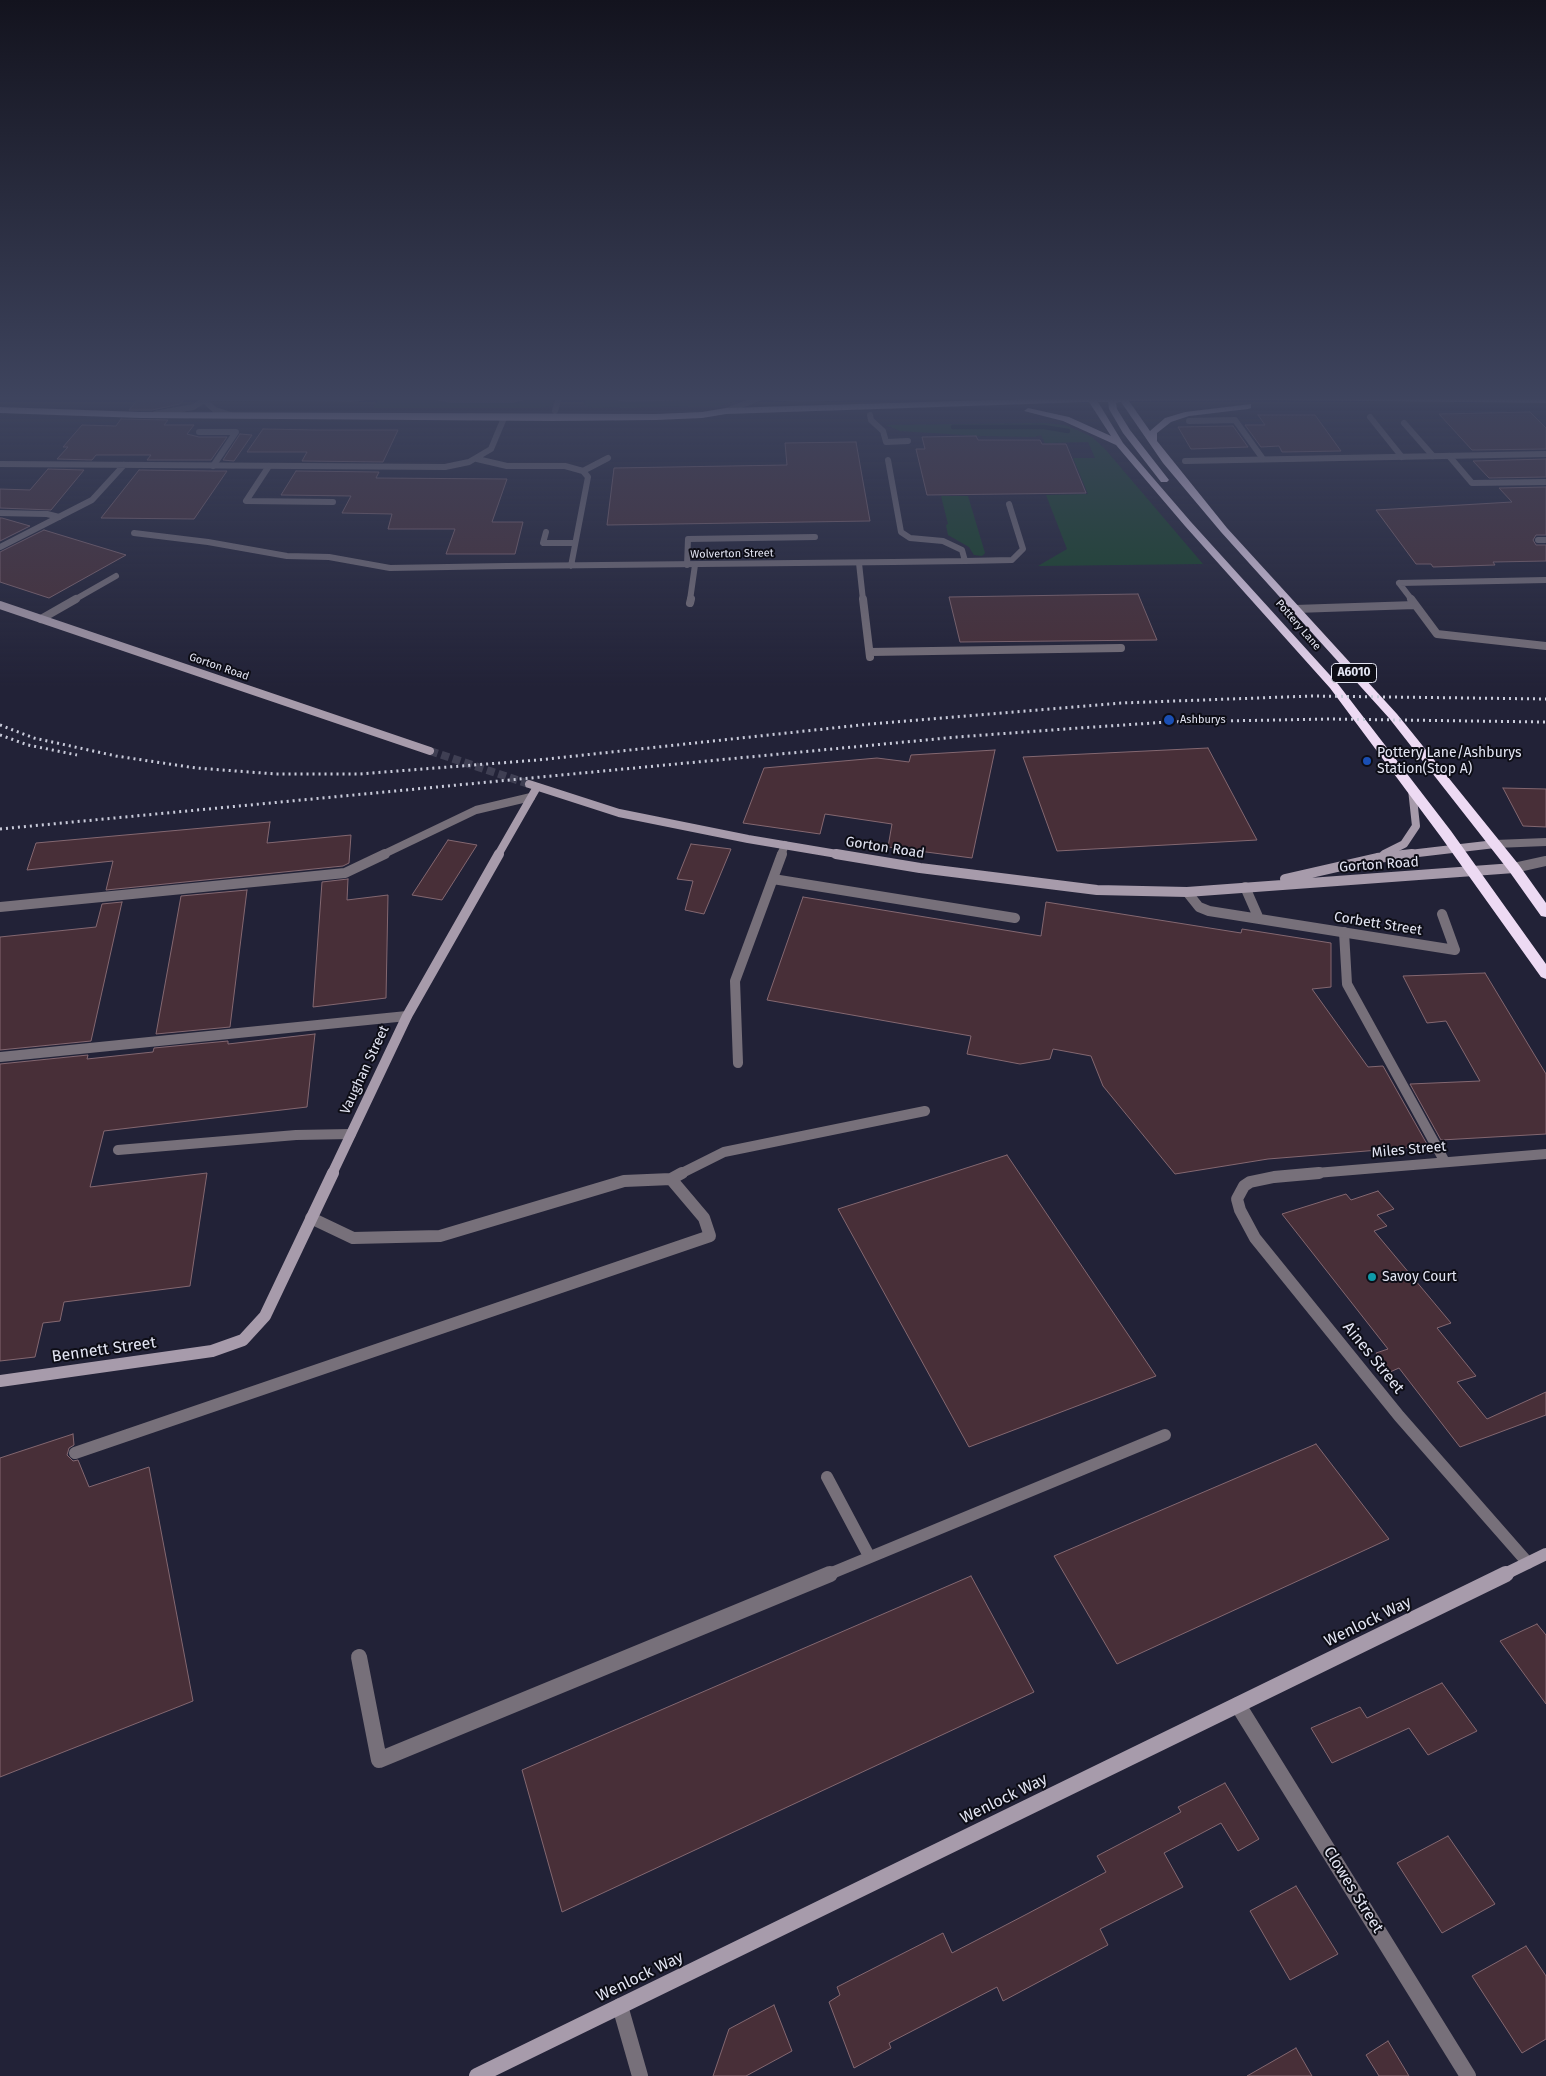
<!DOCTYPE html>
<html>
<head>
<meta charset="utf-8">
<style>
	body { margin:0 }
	canvas { display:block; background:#222237 }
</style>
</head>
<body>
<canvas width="1546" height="2076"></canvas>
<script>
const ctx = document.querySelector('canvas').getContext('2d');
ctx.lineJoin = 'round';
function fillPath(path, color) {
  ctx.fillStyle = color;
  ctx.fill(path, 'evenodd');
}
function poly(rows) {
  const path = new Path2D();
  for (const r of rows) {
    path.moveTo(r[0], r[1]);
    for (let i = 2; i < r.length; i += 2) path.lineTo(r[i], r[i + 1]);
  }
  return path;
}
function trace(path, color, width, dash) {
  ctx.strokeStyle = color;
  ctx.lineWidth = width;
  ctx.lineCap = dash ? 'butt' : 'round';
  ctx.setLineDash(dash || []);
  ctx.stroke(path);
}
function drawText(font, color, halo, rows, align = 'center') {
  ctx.font = font + ' "Fira Sans",sans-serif';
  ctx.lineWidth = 4;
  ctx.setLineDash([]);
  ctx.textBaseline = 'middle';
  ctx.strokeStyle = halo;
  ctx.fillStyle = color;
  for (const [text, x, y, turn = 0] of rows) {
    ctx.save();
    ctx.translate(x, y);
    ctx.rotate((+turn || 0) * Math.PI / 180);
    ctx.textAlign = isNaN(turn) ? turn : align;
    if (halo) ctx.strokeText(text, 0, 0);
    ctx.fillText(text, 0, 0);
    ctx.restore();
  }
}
const green = poly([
	[607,397,626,401,692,400,704,397,711,401,721,400,724,397,745,397,721,406,592,408,584,405,585,398],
	[379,398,429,398,446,402,517,403,530,398,554,398,552,406,539,408,374,408],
	[1045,423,1065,425,1077,430,1092,437,1105,449,1203,564,1038,566,1067,549,1046,495,1088,494,1073,458,1095,458,1088,442,1045,443,1041,435,1034,437,980,436,900,431,886,425],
	[941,496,968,496,985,553,982,556,974,555,969,547,948,535,946,525,948,524]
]);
const stream = poly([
	[953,427,1044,427,1068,431]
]);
const building = poly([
	[140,397,186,397,180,404,152,410,129,410,140,397],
	[1530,412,1546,428,1546,449,1472,450,1439,414,1530,412],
	[1258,415,1315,415,1341,451,1282,452,1279,446,1261,447,1245,425,1265,425,1258,415],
	[121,419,168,420,164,425,194,425,187,434,199,437,227,437,211,460,147,460,151,455,96,455,92,460,57,459,68,447,63,447,82,425,116,426,121,419],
	[1233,426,1248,447,1191,449,1178,427,1233,426],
	[263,429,316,430,398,430,383,462,302,461,307,452,247,452,263,429],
	[240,434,252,435,234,461,223,460,240,434],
	[976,436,978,440,1040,440,1042,444,1066,444,1086,493,927,495,916,449,925,449,922,437,976,436],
	[856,442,870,521,607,525,614,468,787,465,785,443,856,442],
	[1546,459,1546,477,1489,478,1473,461,1546,459],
	[48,469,84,470,51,510,0,508,0,489,30,490,48,469],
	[139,470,213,471,227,471,194,519,101,518,139,470],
	[296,471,379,472,376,478,507,479,492,522,523,522,515,554,446,554,455,529,388,529,392,514,342,513,351,496,281,495,296,471],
	[1546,487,1546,535,1536,535,1533,540,1536,545,1546,545,1546,561,1493,562,1495,565,1433,567,1431,564,1416,564,1376,510,1512,502,1499,488,1546,487],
	[0,518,2,518,30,526,0,541,0,518],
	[44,530,126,555,49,598,0,582,0,552,44,530],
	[1138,594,1157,640,960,642,949,597,1138,594],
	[1208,748,1257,840,1057,851,1023,757,1208,748],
	[995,750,972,858,888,847,892,824,825,814,820,834,743,823,764,768,877,758,909,762,911,755,995,750],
	[1503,788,1546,789,1546,827,1523,826,1503,788],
	[270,822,267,843,351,835,349,863,343,866,106,890,113,861,27,870,36,843,270,822],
	[448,840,477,845,442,900,412,895,448,840],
	[691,844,731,849,704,914,685,910,693,881,677,879,691,844],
	[348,879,347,900,388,895,386,998,313,1007,322,882,348,879],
	[247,890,230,1027,156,1034,181,896,247,890],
	[803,897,1041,936,1046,902,1241,933,1242,929,1331,943,1331,987,1312,989,1368,1067,1383,1066,1428,1146,1268,1159,1175,1174,1103,1086,1091,1056,1053,1049,1050,1059,1020,1064,967,1054,971,1036,767,1000,803,897],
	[122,902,91,1041,0,1050,0,937,96,927,102,904,122,902],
	[1485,973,1546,1074,1546,1134,1441,1140,1410,1084,1480,1081,1446,1021,1427,1023,1403,976,1485,973],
	[315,1034,307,1107,104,1131,90,1187,207,1173,190,1286,64,1302,60,1321,43,1323,35,1357,0,1361,0,1064,88,1055,87,1059,153,1052,154,1048,228,1041,228,1044,315,1034],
	[1007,1155,1156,1376,969,1447,838,1209,1007,1155],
	[1378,1191,1394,1209,1377,1215,1387,1226,1374,1231,1451,1323,1437,1328,1476,1376,1457,1382,1487,1419,1546,1392,1546,1415,1460,1447,1399,1368,1390,1372,1376,1353,1388,1349,1282,1214,1333,1198,1346,1194,1351,1200,1378,1191],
	[73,1434,74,1445,69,1448,67,1455,73,1461,78,1460,89,1487,149,1467,193,1701,0,1777,0,1458,73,1434],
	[1316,1444,1389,1539,1117,1664,1054,1556,1316,1444],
	[971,1576,1034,1692,562,1912,522,1770,971,1576],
	[1537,1624,1546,1635,1546,1704,1500,1641,1537,1624],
	[1442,1683,1477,1731,1428,1755,1409,1728,1332,1763,1311,1728,1360,1707,1367,1718,1442,1683],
	[1225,1783,1259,1839,1238,1851,1221,1823,1164,1853,1183,1887,1100,1929,1108,1945,1003,2001,997,1987,889,2043,891,2048,854,2068,829,2002,840,1995,837,1987,943,1933,952,1953,1027,1914,1106,1872,1097,1856,1181,1812,1178,1807,1225,1783],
	[1448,1836,1495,1904,1442,1933,1397,1863,1448,1836],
	[1296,1886,1338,1954,1290,1980,1250,1911,1296,1886],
	[1526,1946,1546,1976,1546,2039,1522,2053,1472,1976,1526,1946],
	[774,2005,792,2051,746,2076,713,2076,729,2029,774,2005],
	[1388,2041,1409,2076,1379,2076,1366,2055,1388,2041],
	[1296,2048,1312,2076,1247,2076,1296,2048]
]);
const secondaryTunnel = poly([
	[430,751,529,784]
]);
const laneFar4 = poly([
	[870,415,871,420,883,431,886,442,908,441],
	[1370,417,1402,457],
	[1189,421,1235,420,1263,459],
	[1404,423,1433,456],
	[199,432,236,432,213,466],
	[1449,456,1472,483,1546,482],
	[888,460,901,532,910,538,943,541,962,550,965,561,893,562],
	[269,466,246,501,333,502],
	[583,471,608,458],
	[0,513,47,514,59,517],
	[546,532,543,543,575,543],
	[134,533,208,542,287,556,329,557,390,568,507,566],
	[1538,540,1546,540],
	[965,561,1012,560,1023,549,1009,504],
	[859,563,863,600],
	[687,565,688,539,815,537],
	[1399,583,1412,600],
	[1399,583,1546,580],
	[74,600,116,576],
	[690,600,695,565]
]);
const laneFar3 = poly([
	[863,599,870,657],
	[1411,599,1437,634,1546,646],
	[690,603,691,599],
	[1295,609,1415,605],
	[41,619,76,599],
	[870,652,1121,648],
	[382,855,476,810,531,797],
	[781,855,785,845]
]);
const laneFar2 = poly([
	[773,879,1015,918],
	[0,907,345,873,385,854],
	[1344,932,1347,984,1445,1162],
	[0,1057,407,1016],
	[738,1063,735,981,782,854],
	[118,1150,296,1135,351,1134],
	[680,1174,724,1152,925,1111]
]);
const laneFar1 = poly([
	[671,1179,682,1173],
	[75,1453,710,1236,704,1218,671,1179,624,1181,440,1236,353,1238,311,1218],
	[827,1477,869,1556],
	[827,1575,1165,1435]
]);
const lane = poly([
	[359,1657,379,1760,830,1574]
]);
const streetFar4 = poly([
	[435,397,452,400,512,400,525,397],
	[616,397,626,399,690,397],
	[766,397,801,399,860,397],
	[207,398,352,399,368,397],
	[205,401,215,410,231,415],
	[555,411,559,397],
	[726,411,762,397],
	[155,414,193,407,209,397],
	[477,459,507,466,565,466,583,471,588,477,571,566],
	[1185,461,1546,454],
	[0,464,445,467,469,462,491,449,504,418],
	[0,547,92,500,124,465],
	[507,566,893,562]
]);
const streetFar3 = poly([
	[1495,844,1546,842]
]);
const streetFar2 = poly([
	[1514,868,1546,861],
	[1245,887,1259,919],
	[1187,892,1199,907,1209,911,1455,950,1442,914],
	[1304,1174,1546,1154]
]);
const streetFar1 = poly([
	[1319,1173,1274,1177,1250,1182,1244,1186,1237,1199,1240,1210,1255,1238,1399,1416,1528,1563]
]);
const street = poly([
	[1238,1705,1468,2076],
	[620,2006,640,2076]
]);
const secondaryFar3 = poly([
	[0,605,430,751],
	[529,784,619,813,748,839,843,855],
	[1384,854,1404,844,1416,826,1412,789],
	[498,855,537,787],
	[1401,855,1495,844]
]);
const secondaryFar2 = poly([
	[836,854,920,868,1097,890,1187,892,1514,868],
	[1285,879,1377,858,1412,854],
	[332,1174,407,1016,499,854]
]);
const secondaryFar1 = poly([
	[0,1381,212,1351,243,1340,265,1316,333,1173],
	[1503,1575,1546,1554]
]);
const secondary = poly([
	[477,2076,1506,1574]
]);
const highway = poly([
	[1086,397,1546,397,1546,403,1264,400,1129,401,1150,431,1165,418,1185,412,1251,404,1251,408,1248,409,1189,416,1171,422,1157,433,1157,441,1227,528,1397,714,1519,865,1546,903,1546,917,1541,916,1509,871,1389,718,1221,532,1163,463,1121,402,1116,403,1117,409,1130,430,1169,480,1167,482,1161,482,1123,433,1109,409,1108,402,1098,402,1123,443,1191,522,1338,684,1451,831,1546,964,1546,979,1541,977,1441,837,1330,688,1185,526,1116,445,1063,421,1024,411,1028,408,1069,417,1111,436,1089,402,726,414,702,418,656,420,553,421,141,418,0,413,0,407,141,412,656,414,702,412,726,408,1086,397]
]);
const rail = poly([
	[0,725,34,738,116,756,196,768,276,774,359,774,538,760,870,724,1121,703,1312,696,1546,699],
	[0,735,28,745,77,755],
	[0,829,957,737,1079,728,1168,722,1330,719,1546,722]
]);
const markers = [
	[1169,720,6,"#1a4fb4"],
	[1367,761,5,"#1a4fb4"],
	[1372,1277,5,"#0f9aa8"]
];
const farStreetnames = [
	["Wolverton Street",732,554,-1],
	["Pottery Lane",1298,625,49],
	["Gorton Road",219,667,19]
];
const farPoinames = [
	["Ashburys",1180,720]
];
const shields = [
	[1354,673,45]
];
const shieldNames = [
	["A6010",1354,673]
];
const poiNames = [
	["Pottery Lane/Ashburys",1377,753],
	["Station(Stop A)",1377,769],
	["Savoy Court",1382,1277]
];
const streetNames = [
	["Gorton Road",885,848,9],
	["Gorton Road",1379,865,-4],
	["Corbett Street",1378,924,9],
	["Vaughan Street",365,1070,-65],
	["Miles Street",1409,1150,-5]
];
const nearStreetnames = [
	["Bennett Street",104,1350,-8],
	["Aines Street",1373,1358,51],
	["Wenlock Way",1368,1622,-26],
	["Wenlock Way",1004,1799,-26],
	["Clowes Street",1353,1890,58],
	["Wenlock Way",640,1977,-26]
];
fillPath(green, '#154426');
trace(stream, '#00171d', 4.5);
fillPath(building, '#482f38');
trace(building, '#836770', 1);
trace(secondaryTunnel, '#3f3f53', 8, [8, 4]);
trace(laneFar4, '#77707a', 6);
trace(laneFar3, '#77707a', 8);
trace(laneFar2, '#77707a', 10);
trace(laneFar1, '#77707a', 12);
trace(lane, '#77707a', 16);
trace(streetFar4, '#77707a', 6);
trace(streetFar3, '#77707a', 8);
trace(streetFar2, '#77707a', 10);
trace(streetFar1, '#77707a', 12);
trace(street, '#77707a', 16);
trace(secondaryFar3, '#a79bab', 8);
trace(secondaryFar2, '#a79bab', 10);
trace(secondaryFar1, '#a79bab', 12);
trace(secondary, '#a79bab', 16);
fillPath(highway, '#eddaf3');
trace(rail, '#c9cbda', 3, [2, 4]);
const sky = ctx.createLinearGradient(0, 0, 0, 687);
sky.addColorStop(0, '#13131e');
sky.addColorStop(0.58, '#3e445e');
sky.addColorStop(1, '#3e445e00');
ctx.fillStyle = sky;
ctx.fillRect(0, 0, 1546, 687);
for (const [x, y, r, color] of markers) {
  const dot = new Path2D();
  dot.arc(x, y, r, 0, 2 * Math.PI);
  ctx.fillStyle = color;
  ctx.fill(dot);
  trace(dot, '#0d0d16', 2);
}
drawText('11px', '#e3e5f3', '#0d0d16', farStreetnames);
drawText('11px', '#e3e5f3', '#0d0d16', farPoinames, 'left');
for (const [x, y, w] of shields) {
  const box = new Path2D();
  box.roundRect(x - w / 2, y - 9.5, w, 19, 4);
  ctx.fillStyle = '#0d0d16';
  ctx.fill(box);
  trace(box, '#e3e5f3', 1);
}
drawText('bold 12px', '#e3e5f3', null, shieldNames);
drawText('14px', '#e3e5f3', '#0d0d16', poiNames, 'left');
drawText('14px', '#e3e5f3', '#0d0d16', streetNames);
drawText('16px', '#e3e5f3', '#0d0d16', nearStreetnames);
</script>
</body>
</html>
